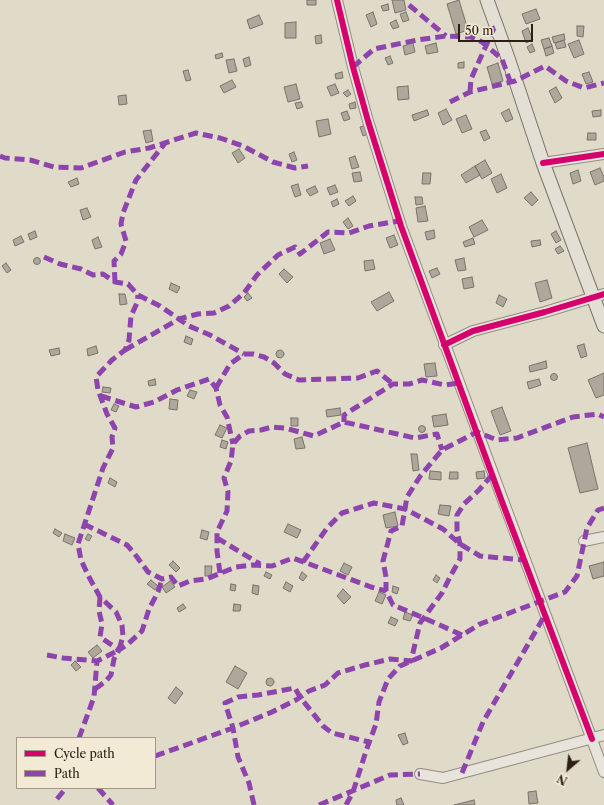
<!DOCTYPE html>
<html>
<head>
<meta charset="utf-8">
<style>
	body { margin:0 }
	#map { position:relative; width:604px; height:805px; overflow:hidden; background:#e0dac8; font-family:"Libre Caslon Text",serif }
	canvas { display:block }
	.legend { position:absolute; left:16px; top:737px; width:140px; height:52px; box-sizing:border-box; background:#f2ead5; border:1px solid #a39988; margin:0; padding:5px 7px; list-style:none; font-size:12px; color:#2c2014 }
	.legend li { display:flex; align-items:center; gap:8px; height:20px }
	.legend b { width:20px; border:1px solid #a39988 }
	.north { position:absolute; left:548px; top:749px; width:40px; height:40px; -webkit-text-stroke:3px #f2ead5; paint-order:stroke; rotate:208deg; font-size:11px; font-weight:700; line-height:16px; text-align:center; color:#2c2014 }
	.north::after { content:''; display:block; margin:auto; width:14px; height:18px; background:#2c2014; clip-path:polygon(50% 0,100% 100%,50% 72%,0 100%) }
	.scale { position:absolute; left:458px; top:24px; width:75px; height:18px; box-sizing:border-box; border:2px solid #2c2014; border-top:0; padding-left:5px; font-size:12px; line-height:14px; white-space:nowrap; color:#2c2014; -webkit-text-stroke:3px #f2ead5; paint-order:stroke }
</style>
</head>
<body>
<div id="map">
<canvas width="604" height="805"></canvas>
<ul class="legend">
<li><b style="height:5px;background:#d6006c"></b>Cycle path</li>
<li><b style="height:5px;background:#8e44ad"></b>Path</li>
</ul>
<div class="north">N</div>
<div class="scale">50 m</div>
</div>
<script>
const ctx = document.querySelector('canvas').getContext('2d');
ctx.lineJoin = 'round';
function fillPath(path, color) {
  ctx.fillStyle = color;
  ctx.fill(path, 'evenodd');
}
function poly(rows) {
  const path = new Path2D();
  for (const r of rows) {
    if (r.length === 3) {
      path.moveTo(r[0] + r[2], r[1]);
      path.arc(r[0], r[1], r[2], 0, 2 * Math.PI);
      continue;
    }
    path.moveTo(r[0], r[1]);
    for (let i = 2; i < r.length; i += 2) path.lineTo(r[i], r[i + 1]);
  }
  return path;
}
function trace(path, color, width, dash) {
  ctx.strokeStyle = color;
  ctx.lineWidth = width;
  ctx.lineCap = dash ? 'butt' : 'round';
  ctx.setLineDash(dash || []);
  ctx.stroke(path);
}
const building = poly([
	[307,0,316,0,316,5,307,5,307,0],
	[392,0,404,0,406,10,395,13,392,0],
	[459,0,468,30,456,34,447,4,459,0],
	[388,4,389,10,383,11,381,6,388,4],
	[536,9,540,19,526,24,522,14,536,9],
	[373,12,377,24,371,27,366,15,373,12],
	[406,12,409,20,403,22,400,14,406,12],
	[259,15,263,24,250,29,247,20,259,15],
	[396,20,399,27,393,29,390,23,396,20],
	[296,22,296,38,285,38,285,23,296,22],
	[577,26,584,26,583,37,577,36,577,26],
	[528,28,533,40,526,43,522,31,528,28],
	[564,34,565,40,554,43,552,37,564,34],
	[321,35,322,43,316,44,315,36,321,35],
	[549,38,552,46,544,49,541,40,549,38],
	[564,40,566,47,557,49,555,43,564,40],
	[579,40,584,54,574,58,568,44,579,40],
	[413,43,415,52,405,55,403,46,413,43],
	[436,43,438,52,427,54,425,46,436,43],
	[532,44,535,51,530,53,527,47,532,44],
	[552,46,554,53,546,56,544,49,552,46],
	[222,53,223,57,216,59,215,55,222,53],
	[390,56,393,63,388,65,385,58,390,56],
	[249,57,251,65,245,67,243,59,249,57],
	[234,59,237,71,229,73,226,60,234,59],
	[464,62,464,68,458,68,458,63,464,62],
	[498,63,503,81,492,84,487,67,498,63],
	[188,70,191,80,186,81,183,71,188,70],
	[342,72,343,78,336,79,335,74,342,72],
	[589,72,593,82,586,84,582,74,589,72],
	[232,80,236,87,224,93,220,86,232,80],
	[296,84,300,99,288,102,284,87,296,84],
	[335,84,339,93,331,96,327,87,335,84],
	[408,86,409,99,398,100,397,87,408,86],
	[556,87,562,98,555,103,549,91,556,87],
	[348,90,351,94,347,97,343,93,348,90],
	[126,95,127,104,119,105,118,96,126,95],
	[301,102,303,107,297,109,295,103,301,102],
	[355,102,356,108,350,109,349,104,355,102],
	[446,109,452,120,443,125,438,113,446,109],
	[509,109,513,119,506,122,501,113,509,109],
	[427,110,429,115,414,121,412,115,427,110],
	[601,110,601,116,593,117,592,111,601,110],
	[347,111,350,119,344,121,341,113,347,111],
	[466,115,472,129,462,133,456,119,466,115],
	[328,119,331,134,319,137,316,121,328,119],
	[367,125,370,133,363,136,360,127,367,125],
	[151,130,153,141,146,143,143,131,151,130],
	[486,130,490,138,484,141,480,132,486,130],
	[588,133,596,133,596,140,587,140,588,133],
	[239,149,245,158,238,163,232,153,239,149],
	[294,152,297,160,292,162,289,154,294,152],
	[355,156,359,167,352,169,349,158,355,156],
	[485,160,492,173,482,179,475,166,485,160],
	[475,166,480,175,466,183,461,175,475,166],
	[600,168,604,177,604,181,595,185,590,172,600,168],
	[578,170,581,181,573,184,570,173,578,170],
	[360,172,362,181,354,182,352,173,360,172],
	[423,173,431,173,430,184,422,184,423,173],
	[501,174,507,188,497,193,491,179,501,174],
	[77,178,79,184,71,187,68,182,77,178],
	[298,184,301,195,295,197,291,186,298,184],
	[335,185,338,192,330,195,327,188,335,185],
	[315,186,318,192,310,196,306,190,315,186],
	[531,192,538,200,532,206,524,198,531,192],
	[353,196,356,201,349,206,345,201,353,196],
	[415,197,422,197,423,204,416,205,415,197],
	[337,199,339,204,333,207,331,202,337,199],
	[425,206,428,221,418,222,416,208,425,206],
	[87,208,91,217,83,220,80,210,87,208],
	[348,218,353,226,348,229,343,222,348,218],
	[482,220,488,230,474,237,469,227,482,220],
	[434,230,435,238,427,240,425,232,434,230],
	[35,231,37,237,30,240,28,234,35,231],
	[556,231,561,240,556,243,551,234,556,231],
	[394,235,398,245,390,248,386,238,394,235],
	[21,236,24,242,15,246,13,240,21,236],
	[98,237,102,247,95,249,92,240,98,237],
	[473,238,475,244,465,247,463,242,473,238],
	[330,239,335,250,324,254,320,243,330,239],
	[540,240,541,245,532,247,531,241,540,240],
	[560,246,564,251,558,254,555,249,560,246],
	[37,261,3.5],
	[464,258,466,270,458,271,455,260,464,258],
	[373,260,375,269,365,271,364,261,373,260],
	[6,263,11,270,7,273,2,266,6,263],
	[437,268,440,274,432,278,429,271,437,268],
	[284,269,293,277,287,283,279,274,284,269],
	[472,277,474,287,464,289,462,279,472,277],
	[547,280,552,298,540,302,535,283,547,280],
	[171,283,180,287,177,293,169,289,171,283],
	[389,292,394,301,377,311,371,302,389,292],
	[248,293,252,298,247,301,244,297,248,293],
	[119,294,125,294,127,304,120,305,119,294],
	[499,295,507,299,503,307,496,303,499,295],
	[186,336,193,339,191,345,184,342,186,336],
	[584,344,587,356,581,358,577,346,584,344],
	[96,346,98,353,88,356,87,349,96,346],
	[59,348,60,354,51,356,49,350,59,348],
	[280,354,4],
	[546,361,547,368,530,372,529,366,546,361],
	[435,363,437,376,426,377,424,364,435,363],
	[604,373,604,395,596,398,588,380,604,373],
	[554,377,3.5],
	[155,379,156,385,149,386,148,381,155,379],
	[539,379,541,385,529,389,527,382,539,379],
	[103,387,111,388,110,393,102,392,103,387],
	[190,390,197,392,194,399,187,396,190,390],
	[170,399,178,400,177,410,169,409,170,399],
	[114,404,119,406,116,412,111,410,114,404],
	[502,407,511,431,500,435,491,411,502,407],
	[340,408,341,415,327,417,326,410,340,408],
	[446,414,448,425,434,427,432,416,446,414],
	[291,418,298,418,298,426,291,426,291,418],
	[220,425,227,428,222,438,215,435,220,425],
	[422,429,3.5],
	[302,437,305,448,296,449,294,439,302,437],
	[222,440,228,442,226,449,220,447,222,440],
	[587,443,598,489,580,493,568,448,587,443],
	[411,454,417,454,419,470,413,471,411,454],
	[430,471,441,472,441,480,429,479,430,471],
	[484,471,485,478,477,479,476,472,484,471],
	[450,472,458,472,458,479,449,479,450,472],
	[110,478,117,482,115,487,108,483,110,478],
	[440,505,451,506,449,516,438,514,440,505],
	[395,512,398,526,386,528,383,515,395,512],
	[288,524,301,530,297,538,284,532,288,524],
	[55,529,62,533,59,537,53,533,55,529],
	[202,530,209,532,207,540,200,538,202,530],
	[65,534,75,538,72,545,63,541,65,534],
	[88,534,92,536,89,541,85,539,88,534],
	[173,561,180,568,176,572,169,565,173,561],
	[604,562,604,576,593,579,589,566,604,562],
	[344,563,352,567,348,575,340,571,344,563],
	[205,566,212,566,211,576,205,576,205,566],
	[266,572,272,575,270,579,264,576,266,572],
	[302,572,307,576,303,581,299,578,302,572],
	[436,575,440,578,437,583,433,580,436,575],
	[151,580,158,586,155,590,147,584,151,580],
	[170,581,175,587,166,593,162,587,170,581],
	[286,582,293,586,290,592,283,588,286,582],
	[231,584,236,585,235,591,230,590,231,584],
	[253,585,259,586,258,595,252,593,253,585],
	[393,586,399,588,397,594,392,592,393,586],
	[343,589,351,597,344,604,337,596,343,589],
	[379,592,386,595,382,604,375,601,379,592],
	[183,604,186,608,179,612,177,608,183,604],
	[234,604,241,605,240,611,233,611,234,604],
	[405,612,413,615,410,621,403,619,405,612],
	[391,617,398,620,395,626,388,623,391,617],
	[97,645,102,651,93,658,88,652,97,645],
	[75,661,81,667,76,671,71,665,75,661],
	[235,666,247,673,238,689,226,682,235,666],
	[270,682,4],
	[176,687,183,693,175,704,168,698,176,687],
	[405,733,408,743,403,745,398,735,405,733],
	[536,791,538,803,529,804,528,792,536,791],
	[401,798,404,805,397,805,396,800,401,798],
	[474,800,475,805,454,805,474,800]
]);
const minor = poly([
	[337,0,353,67,368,121,401,226,604,772],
	[543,163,604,154],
	[444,345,473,331,545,312,604,294],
	[584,541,604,537],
	[420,774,443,778,604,735]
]);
const major = poly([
	[487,0,508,58,543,163,604,326]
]);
const quiet = poly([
	[409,5,446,36],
	[353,67,374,49,417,40,446,36,471,37,482,42,502,59,510,81],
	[470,92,471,79,494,28,497,27],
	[450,102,470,92,515,81,545,66,566,81,584,88,604,83],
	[0,156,5,158,30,160,54,167,81,168,125,152,149,148,196,133,220,138,243,146,273,162,295,168,308,166],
	[44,257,60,264,81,269,93,275,103,274,115,282,128,284,138,295,160,306,189,326,210,335,244,354],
	[115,282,114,261,121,254,126,241,121,224,123,213,136,180,166,142],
	[125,350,179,319,198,314,214,313,229,306,244,293,257,275,278,255,295,247,300,254,328,232,349,233,369,226,399,221],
	[216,388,230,364,244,354,253,354,264,357,274,363,285,374,299,380,358,378,377,371,393,384],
	[101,396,136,407,154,402,177,390,209,379,216,388,220,405,227,417,233,444],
	[344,422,344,415,393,384,409,384,422,380,445,385,458,383],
	[84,524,127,545,134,553,148,572,162,579,171,577,178,586,190,581,206,579,236,567,253,565,272,566,293,558,371,587,386,591],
	[217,538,260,564],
	[303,562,327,528,342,513,374,503,405,509,443,529,460,544,480,556,524,560],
	[220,573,217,551,217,532,227,511,228,492,224,478,231,461,233,444,240,436,249,431,261,430,272,427,285,428,314,436,344,422,415,438,437,434,442,450],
	[100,597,99,611,102,624,100,637,119,650],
	[462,635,424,618,393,605,386,591,386,577,383,561,391,531,402,526,407,497,421,475,442,450,477,432,497,440,517,438,573,417,598,414,604,417],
	[47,655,63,658,97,661],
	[95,689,106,681,111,675,114,659,119,650,128,644,142,631,149,609,158,592,162,579],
	[79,738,94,697,97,661,119,650,123,636,122,625,116,612,100,597,89,577,81,560,78,544,103,468,113,448,112,437,115,428,107,414,98,390,96,377,112,360,125,350,129,340,131,316,137,303,138,295],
	[155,756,233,728,272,712,296,700,309,691,325,685,338,673,365,665,390,659,411,661,420,623,442,593,451,575,460,559,460,544,457,531,457,515,464,504,479,490,492,475],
	[462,773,483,722,545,615],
	[98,788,113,805],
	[57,799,66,788],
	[254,805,249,783,238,757,233,728,225,703,238,697,258,695,295,688,300,697,323,726,332,733,369,742],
	[319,805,390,775,420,774],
	[346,805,353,792,366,751,376,724,379,702,388,679,400,666,441,648,480,624,565,592,577,576,587,528,598,510,604,508]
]);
const cycleway = poly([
	[337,0,353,67,368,121,401,226,501,499,592,739],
	[543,163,604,154],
	[444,345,473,331,545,312,604,294]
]);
fillPath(building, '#ada89b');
trace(building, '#797469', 1);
trace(minor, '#928d82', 12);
trace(major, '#797469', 15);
trace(minor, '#e8e4db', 10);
trace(major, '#e3dfd5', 13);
trace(quiet, '#8e44ad', 5, [10, 5]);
trace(cycleway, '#d6006c', 6);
</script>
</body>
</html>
